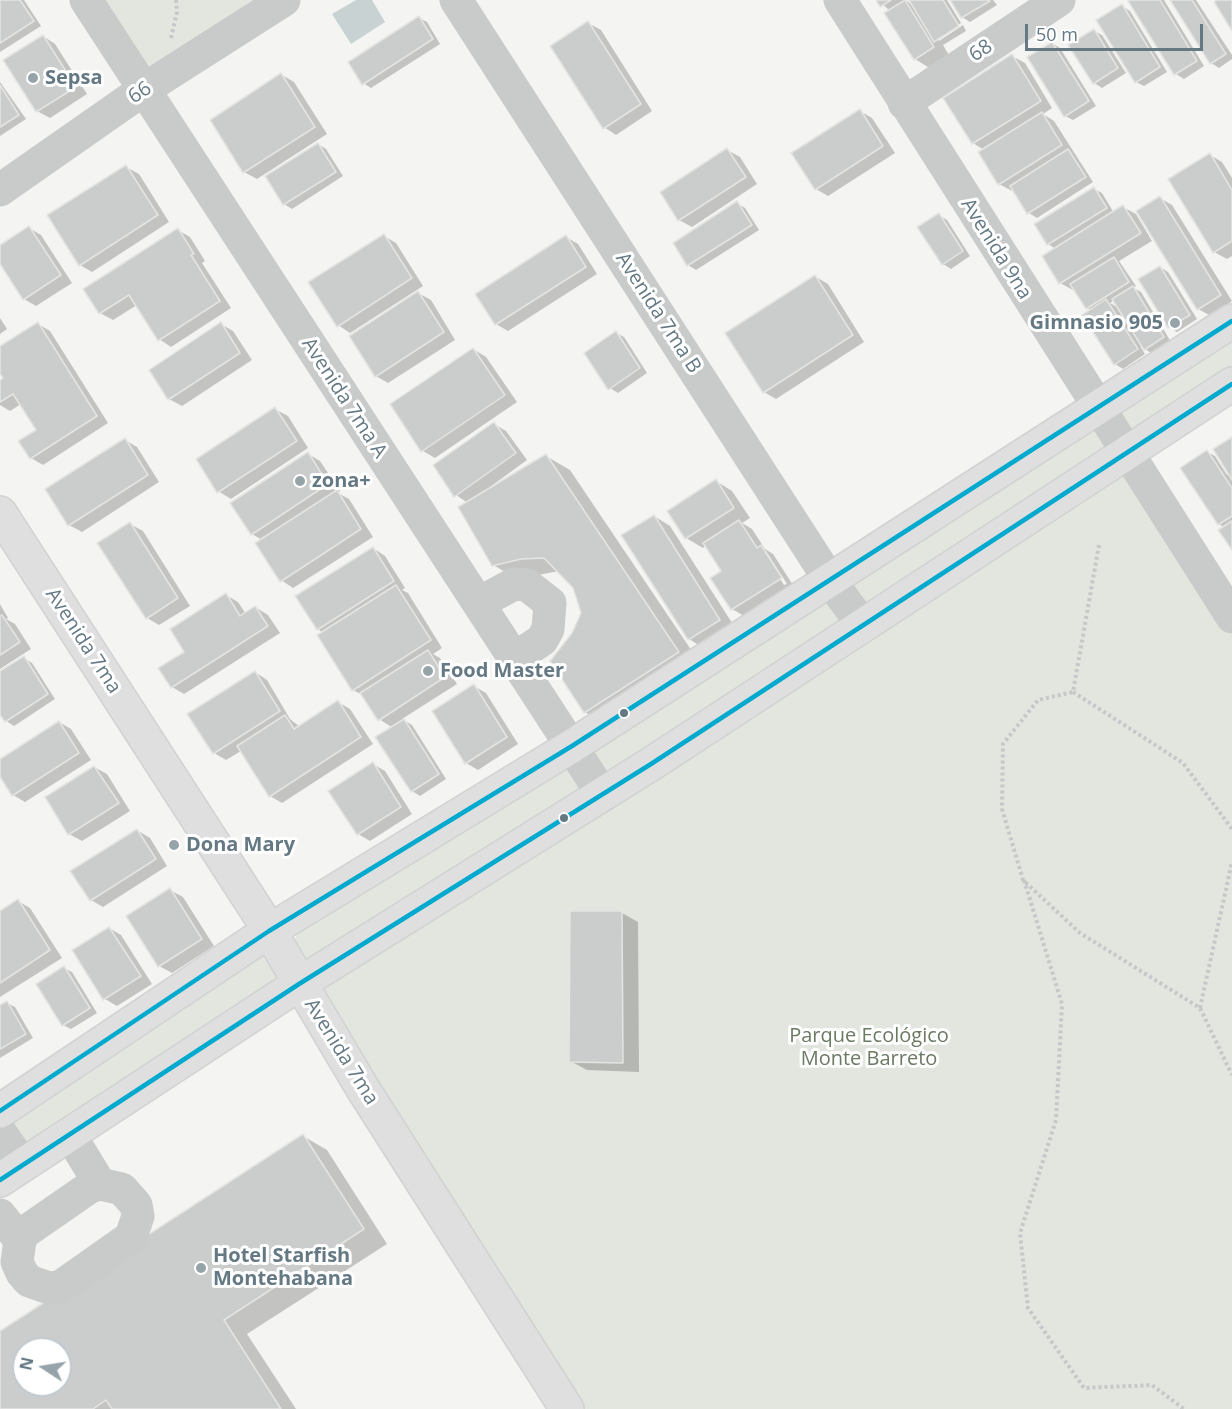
<!DOCTYPE html>
<html>
<head>
<meta charset="utf-8">
<style>
	body { margin:0 }
	#map { position:relative; width:1232px; height:1409px; overflow:hidden; background:#f4f4f2; font-family:"Open Sans",sans-serif }
	canvas { display:block }
	.north { position:absolute; left:12px; top:1337px; width:60px; height:60px; box-sizing:border-box; background:#fff; border:2px solid #c1c9cd; border-radius:50%; rotate:282deg; font-size:16px; font-weight:700; line-height:24px; text-align:center; color:#647983 }
	.north::after { content:''; display:block; margin:auto; width:21px; height:27px; background:#96a4aa; clip-path:polygon(50% 0,100% 100%,50% 72%,0 100%) }
	.scale { position:absolute; left:1025px; top:24px; width:178px; height:27px; box-sizing:border-box; border:3px solid #647983; border-top:0; padding-left:8px; font-size:18px; line-height:21px; white-space:nowrap; color:#647983; -webkit-text-stroke:4px #fff; paint-order:stroke }
</style>
</head>
<body>
<div id="map">
<canvas width="1232" height="1409"></canvas>
<div class="north">N</div>
<div class="scale">50 m</div>
</div>
<script>
const ctx = document.querySelector('canvas').getContext('2d');
ctx.lineJoin = 'round';
function fillPath(path, color) {
  ctx.fillStyle = color;
  ctx.fill(path, 'evenodd');
}
function poly(rows) {
  const path = new Path2D();
  for (const r of rows) {
    path.moveTo(r[0], r[1]);
    for (let i = 2; i < r.length; i += 2) path.lineTo(r[i], r[i + 1]);
  }
  return path;
}
function trace(path, color, width, dash) {
  ctx.strokeStyle = color;
  ctx.lineWidth = width;
  ctx.lineCap = dash ? 'butt' : 'round';
  ctx.setLineDash(dash || []);
  ctx.stroke(path);
}
function drawText(font, color, halo, rows, align = 'center') {
  ctx.font = font + ' "Open Sans",sans-serif';
  ctx.lineWidth = 6;
  ctx.setLineDash([]);
  ctx.textBaseline = 'middle';
  ctx.strokeStyle = halo;
  ctx.fillStyle = color;
  for (const [text, x, y, turn = 0] of rows) {
    ctx.save();
    ctx.translate(x, y);
    ctx.rotate((+turn || 0) * Math.PI / 180);
    ctx.textAlign = isNaN(turn) ? turn : align;
    if (halo) ctx.strokeText(text, 0, 0);
    ctx.fillText(text, 0, 0);
    ctx.restore();
  }
}
const green = poly([
	[86,0,284,0,143,90],
	[1232,336,1232,373,1140,432,1110,428,1104,449,842,624,629,764,580,789,562,807,309,960,286,959,286,977,26,1145,0,1140,13,1119,244,966,267,953,286,959,299,930,595,747],
	[1126,452,1232,617,1232,1409,567,1409,299,984]
]);
const water = poly([
	[356,0,372,0,385,22,351,44,332,14]
]);
const shadow = poly([
	[0,0,24,0,41,26,0,52],
	[878,0,906,0,914,7,910,0,947,0,961,23,939,37,939,41,963,25,966,31,943,45,950,57,931,69,915,59,890,11],
	[951,0,993,0,997,5,970,22,962,17],
	[1133,0,1164,0,1204,66,1184,79,1176,74,1130,2],
	[1172,0,1196,0,1232,55,1232,59,1219,68,1211,63],
	[1122,6,1130,11,1167,72,1144,86,1136,82],
	[419,18,427,22,440,44,371,88,363,83],
	[588,23,601,30,652,111,616,135,604,127],
	[1094,31,1102,35,1126,73,1102,88,1094,83],
	[43,36,55,44,87,94,50,118,37,111],
	[1052,43,1060,48,1096,106,1073,120,1065,116],
	[1012,56,1025,63,1052,108,1043,114,1054,121,1093,182,1037,218,1029,213,1014,190,1012,191,999,184,980,153,984,150,973,143],
	[282,75,294,82,327,134,257,179,244,172],
	[0,82,26,119,0,136],
	[860,111,872,118,895,153,828,196,816,189],
	[318,144,326,149,343,176,292,209,284,204,267,177],
	[727,150,740,157,757,184,692,227,679,220],
	[1210,155,1222,162,1232,178,1232,256,1227,259,1214,252],
	[126,167,139,174,169,222,92,272,80,265],
	[1094,189,1102,193,1114,213,1123,207,1136,214,1152,241,1119,261,1136,286,1133,288,1141,292,1171,342,1153,354,1140,346,1145,354,1123,369,1115,364,1092,310,1087,308,1075,289,1073,290,1060,283,1044,257,1056,249,1048,244],
	[1114,300,1119,308,1110,303],
	[1160,198,1172,205,1232,301,1211,316,1198,309,1138,212],
	[737,203,745,208,759,230,696,270,688,265],
	[939,215,947,220,970,256,951,269,943,264],
	[29,228,41,235,72,283,36,306,24,299,0,262,0,246],
	[178,230,190,237,205,261,202,263,231,308,171,347,159,339,137,305,113,320,100,313,85,289],
	[384,236,396,243,423,286,350,333,338,325],
	[566,237,578,244,597,274,508,331,496,324],
	[1160,267,1168,272,1197,319,1177,332,1169,327],
	[816,277,828,284,864,342,776,399,764,392],
	[418,293,431,300,455,340,388,383,376,376],
	[0,318,7,329,0,334],
	[38,324,50,331,108,423,43,465,31,458,38,431,21,404,10,411,0,405,0,382,5,379,0,371,0,348],
	[221,324,233,331,252,360,182,406,169,399],
	[616,333,624,337,647,373,618,393,610,388],
	[473,349,486,357,517,402,435,458,423,451],
	[275,409,288,416,308,448,231,499,218,491],
	[494,424,506,431,527,460,490,487,491,489,546,456,570,470,702,666,609,726,585,712,573,634,583,613,575,587,559,571,518,579,493,565,468,503,456,495],
	[1232,438,1232,548,1225,528,1219,524,1182,468,1207,452,1215,456,1227,475,1230,473],
	[125,440,137,447,159,482,82,532,69,525],
	[308,454,320,461,340,491,338,493,349,499,373,537,293,588,281,580,262,540,252,534],
	[716,481,732,491,750,518,742,523,752,529,765,549,773,554,793,585,744,616,732,609,723,572,706,545,703,548,686,538],
	[763,551,766,551,787,584,784,585],
	[654,516,670,526,736,629,705,649,689,639],
	[130,524,143,531,190,606,159,625,147,618],
	[373,548,385,556,405,588,402,590,408,593,442,648,433,654,440,658,457,684,402,719,412,725,446,779,420,796,412,791,393,728,379,719,364,696,353,690,323,633,318,629],
	[226,595,238,602,246,614,255,607,268,615,280,633,184,694,172,687,186,652],
	[0,604,8,618,6,619,15,624,31,649,0,669],
	[24,658,32,663,55,699,14,726,6,721,0,712,0,673],
	[255,672,267,680,290,719,300,727,338,702,350,709,373,744,282,803,270,796,241,751,226,760,214,753],
	[474,686,486,693,518,744,478,770,466,763],
	[59,722,71,729,91,760,25,802,13,795,0,774,0,760],
	[373,764,385,771,412,814,370,841,358,834],
	[94,767,107,774,130,811,82,841,69,834,47,798],
	[137,830,150,838,167,866,103,907,91,900],
	[170,890,183,897,214,946,172,973,159,966],
	[18,901,30,908,62,958,0,997,0,912],
	[622,913,638,922,639,1072,587,1070,570,1061],
	[109,928,121,935,152,984,117,1006,105,999,74,951],
	[64,968,72,972,97,1013,71,1029,63,1025],
	[7,1003,15,1007,33,1038,0,1058,0,1007],
	[303,1136,327,1150,387,1244,247,1334,296,1409,0,1409,0,1333],
	[24,1349,60,1349,60,1385,24,1385]
]);
const building = poly([
	[0,0,20,0,34,21,0,43,0,0],
	[876,0,891,0,880,7,876,0],
	[905,0,934,47,914,60,884,13,905,0],
	[909,0,943,0,959,26,934,42,909,0],
	[950,0,989,0,990,1,961,18,950,0],
	[1130,0,1160,0,1197,61,1174,75,1128,1,1130,0],
	[1170,0,1192,0,1226,54,1210,64,1170,0],
	[1217,0,1232,0,1232,31,1214,2,1217,0],
	[1122,4,1160,67,1135,83,1096,20,1122,4],
	[419,16,433,39,362,85,348,62,419,16],
	[588,21,641,104,603,129,550,46,588,21],
	[1094,29,1118,68,1093,84,1068,45,1094,29],
	[43,35,76,87,36,112,3,60,43,35],
	[1052,42,1089,101,1064,117,1027,57,1052,42],
	[1012,54,1041,101,972,144,943,98,1012,54],
	[281,73,315,127,243,173,210,120,281,73],
	[0,85,19,115,0,127,0,85],
	[860,109,883,146,815,190,791,153,860,109],
	[1042,112,1062,145,998,185,978,152,1042,112],
	[318,143,336,172,283,205,265,176,318,143],
	[727,148,746,177,678,221,660,192,727,148],
	[1068,149,1086,177,1027,214,1010,186,1068,149],
	[1210,153,1232,190,1232,241,1213,253,1168,179,1210,153],
	[126,165,158,215,79,266,47,215,126,165],
	[1094,187,1107,208,1047,245,1034,224,1094,187],
	[1160,196,1221,295,1197,310,1136,211,1160,196],
	[737,201,752,225,687,266,673,243,737,201],
	[1123,205,1141,233,1059,284,1042,256,1123,205],
	[939,213,963,251,942,265,917,227,939,213],
	[29,226,61,275,23,300,0,264,0,245,29,226],
	[178,228,194,254,191,255,220,301,158,341,129,295,99,314,83,289,178,228],
	[384,234,412,278,337,327,308,282,384,234],
	[566,235,586,267,495,325,475,294,566,235],
	[1114,257,1129,282,1086,309,1070,284,1114,257],
	[1160,266,1190,315,1168,328,1138,279,1160,266],
	[815,275,853,335,763,393,725,333,815,275],
	[1133,286,1164,337,1144,350,1112,299,1133,286],
	[418,291,444,332,375,377,349,336,418,291],
	[1106,299,1138,349,1114,365,1082,315,1106,299],
	[38,322,97,416,30,459,18,441,36,430,13,394,0,402,0,380,3,378,0,374,0,346,38,322],
	[221,322,240,353,168,400,149,370,221,322],
	[616,331,640,368,608,390,584,353,616,331],
	[473,348,505,395,421,452,390,404,473,348],
	[275,407,297,441,217,493,196,459,275,407],
	[494,422,516,453,454,497,433,465,494,422],
	[1232,437,1232,480,1213,449,1232,437],
	[125,438,148,475,68,526,45,489,125,438],
	[1207,450,1232,488,1232,516,1218,525,1180,468,1207,450],
	[308,452,328,484,251,535,230,503,308,452],
	[546,454,679,652,584,713,550,661,572,633,581,613,573,588,544,558,521,559,492,566,458,507,546,454],
	[716,479,734,508,685,539,667,511,716,479],
	[337,490,361,529,280,582,255,543,337,490],
	[654,515,720,620,688,640,621,535,654,515],
	[739,520,757,548,761,545,782,578,731,610,710,578,721,571,703,543,739,520],
	[1232,521,1232,550,1218,530,1232,521],
	[130,522,178,598,146,619,97,543,130,522],
	[373,547,394,581,317,630,295,596,373,547],
	[396,585,431,640,352,691,317,635,396,585],
	[226,593,240,616,255,606,268,626,171,688,158,668,184,652,170,629,226,593],
	[2,615,20,642,0,655,0,616,2,615],
	[428,650,445,677,378,721,360,693,428,650],
	[24,656,48,694,5,722,0,715,0,671,24,656],
	[255,671,280,711,213,754,187,714,255,671],
	[474,684,507,737,465,764,432,711,474,684],
	[338,700,361,737,269,797,237,746,285,715,294,729,338,700],
	[404,719,439,774,411,792,375,737,404,719],
	[59,721,79,753,12,796,0,777,0,759,59,721],
	[373,762,401,807,357,835,328,791,373,762],
	[94,766,119,803,68,835,45,797,94,766],
	[137,829,156,859,90,901,70,871,137,829],
	[170,888,202,939,158,967,126,916,170,888],
	[18,899,50,950,0,983,0,911,18,899],
	[570,911,622,911,623,1063,569,1062,570,911],
	[109,927,141,976,103,1000,72,950,109,927],
	[64,966,90,1008,62,1026,36,984,64,966],
	[7,1001,26,1034,0,1049,0,1005,7,1001],
	[303,1134,364,1229,224,1320,281,1409,112,1409,106,1400,93,1409,0,1409,0,1331,303,1134],
	[24,1349,60,1349,60,1385,24,1385,24,1349]
]);
const path = poly([
	[171,38,177,12,176,0],
	[1099,545,1073,692,1038,700,1003,744,1002,809,1023,880,1080,933,1200,1008,1232,1075],
	[1073,692,1183,763,1232,829],
	[1024,880,1062,1004,1056,1120,1020,1233,1028,1308,1084,1388,1152,1385,1184,1409],
	[1200,1008,1232,862]
]);
const minor = poly([
	[86,0,603,795],
	[456,0,829,579,862,624],
	[840,0,1232,617],
	[904,103,1059,0],
	[0,190,143,90,284,0],
	[479,603,514,584,527,585,550,603,548,629,542,640,515,658],
	[0,1132,23,1165],
	[0,1215,20,1240,17,1262,22,1273,29,1281,49,1288,60,1287,131,1237,138,1216,136,1205,122,1189,100,1184,70,1135],
	[20,1240,25,1232,90,1187,100,1184]
]);
const major = poly([
	[0,513,261,917,363,1089,567,1409],
	[0,1111,269,931,572,746,1232,321],
	[0,1180,299,984,651,764,1232,384]
]);
const bus1 = poly([
	[0,1111,269,931,572,746,1232,321],
	[0,1180,299,984,651,764,1232,384]
]);
const markers = [
	[33,78,6,"#96a4aa"],
	[1175,323,6,"#96a4aa"],
	[300,481,6,"#96a4aa"],
	[428,671,6,"#96a4aa"],
	[624,713,5,"#647983"],
	[564,818,5,"#647983"],
	[174,845,6,"#96a4aa"],
	[201,1268,6,"#96a4aa"]
];
const streetNames = [
	["68",981,51,-33],
	["66",140,93,-34],
	["Avenida 9na",996,249,58],
	["Avenida 7ma B",658,313,57],
	["Avenida 7ma A",344,398,57],
	["Avenida 7ma",83,641,57],
	["Avenida 7ma",341,1052,58]
];
const poiNames = [
	["Sepsa",45,78],
	["Gimnasio 905",1163,323,"right"],
	["zona+",312,481],
	["Food Master",440,671],
	["Dona Mary",186,845],
	["Hotel Starfish",213,1256],
	["Montehabana",213,1279]
];
const parkNames = [
	["Parque Ecológico",869,1036],
	["Monte Barreto",869,1059]
];
fillPath(green, '#e3e6df');
fillPath(water, '#c8d2d3');
fillPath(shadow, '#0003');
fillPath(building, '#cbcdcd');
trace(building, '#e4e4e2', 1.5);
trace(major, '#d1d2d2', 36);
trace(path, '#c6c7c8', 4, [3, 3]);
trace(minor, '#c9caca', 33);
trace(major, '#dedfde', 33);
trace(bus1, '#00a9ce', 4.5);
for (const [x, y, r, color] of markers) {
  const dot = new Path2D();
  dot.arc(x, y, r, 0, 2 * Math.PI);
  ctx.fillStyle = color;
  ctx.fill(dot);
  trace(dot, '#fff', 2);
}
drawText('20px', '#647983', '#fff', streetNames);
drawText('bold 20px', '#647983', '#fff', poiNames, 'left');
drawText('20px', '#6b7a63', '#fff', parkNames);
</script>
</body>
</html>
